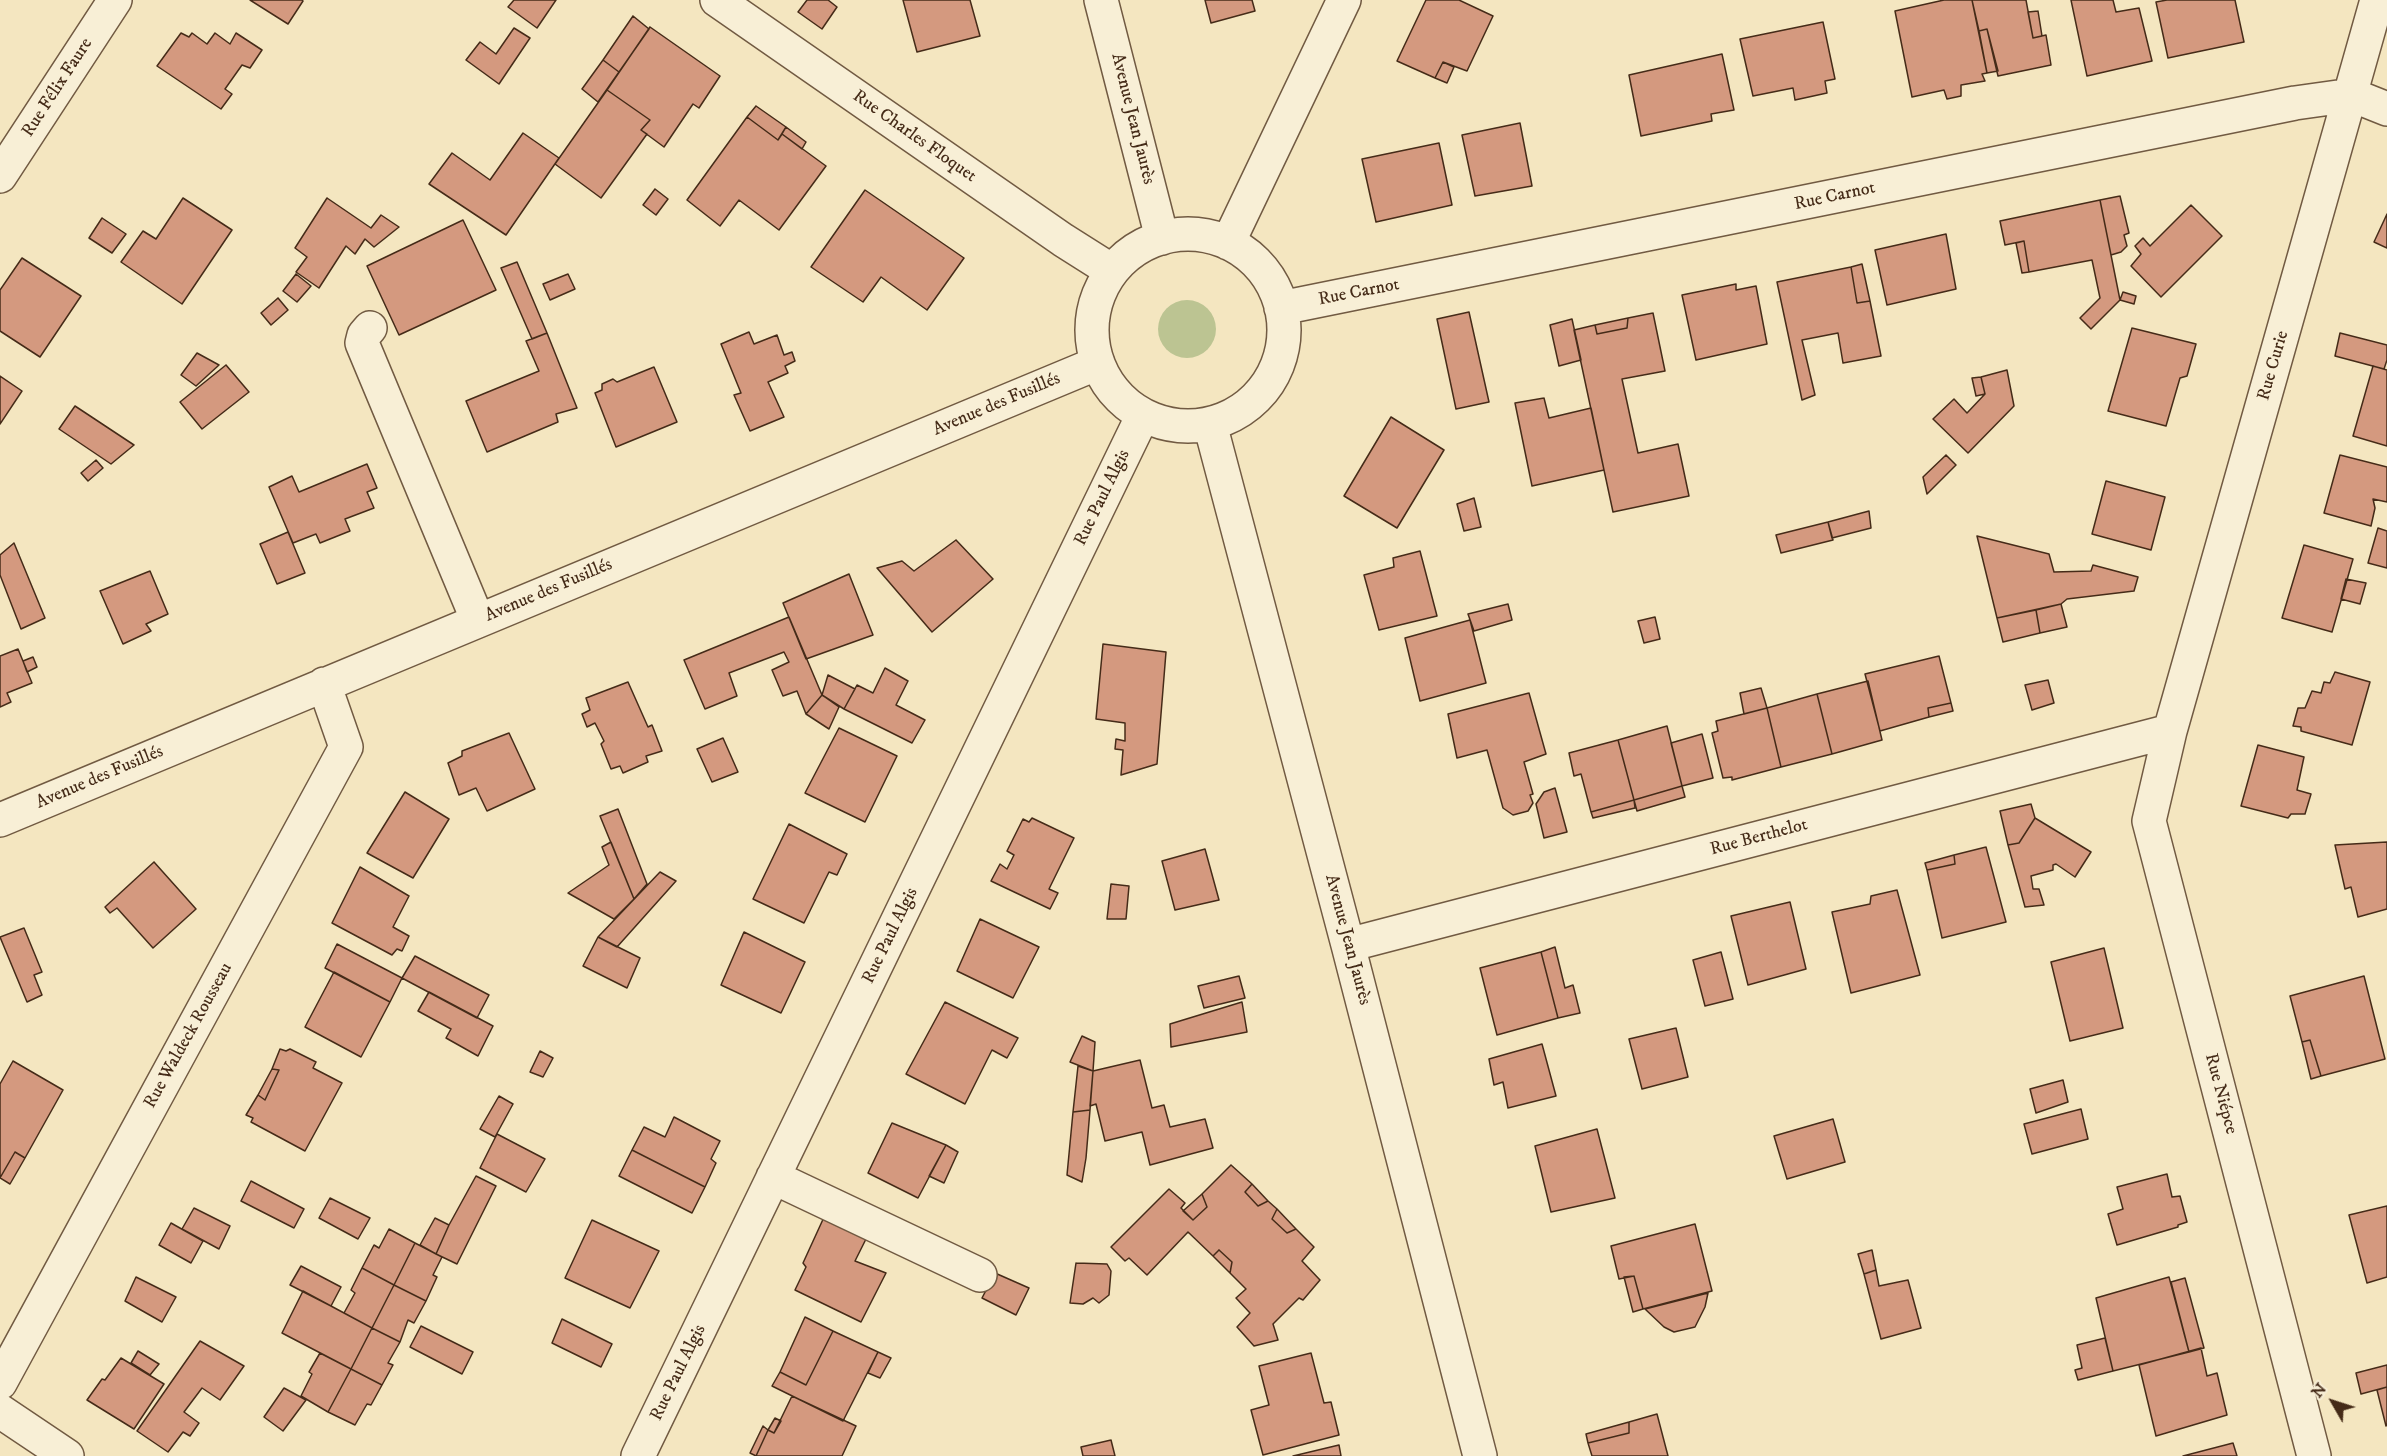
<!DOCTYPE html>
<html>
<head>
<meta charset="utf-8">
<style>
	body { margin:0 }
	#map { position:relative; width:2387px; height:1456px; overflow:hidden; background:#f4e6c0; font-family:"IM FELL DW Pica",serif }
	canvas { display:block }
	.north { position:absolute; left:2303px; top:1372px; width:60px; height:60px; -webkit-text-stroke:4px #f8efd6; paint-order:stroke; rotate:309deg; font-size:16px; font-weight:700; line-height:24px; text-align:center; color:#452b18 }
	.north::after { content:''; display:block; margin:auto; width:21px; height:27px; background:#452b18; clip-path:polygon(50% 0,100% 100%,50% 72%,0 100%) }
</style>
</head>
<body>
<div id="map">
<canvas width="2387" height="1456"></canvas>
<div class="north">N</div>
</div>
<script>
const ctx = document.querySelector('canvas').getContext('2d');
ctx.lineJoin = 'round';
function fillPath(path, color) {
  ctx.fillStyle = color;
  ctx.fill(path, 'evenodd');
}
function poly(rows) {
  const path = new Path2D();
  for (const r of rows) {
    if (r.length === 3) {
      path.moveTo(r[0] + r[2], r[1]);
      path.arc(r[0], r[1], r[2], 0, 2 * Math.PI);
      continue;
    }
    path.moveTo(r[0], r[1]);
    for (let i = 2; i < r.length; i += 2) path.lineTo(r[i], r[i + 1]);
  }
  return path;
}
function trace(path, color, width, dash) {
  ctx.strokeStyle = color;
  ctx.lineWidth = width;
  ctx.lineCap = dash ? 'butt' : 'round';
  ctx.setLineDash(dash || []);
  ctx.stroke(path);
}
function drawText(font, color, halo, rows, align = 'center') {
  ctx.font = font + ' "IM FELL DW Pica",serif';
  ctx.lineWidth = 4.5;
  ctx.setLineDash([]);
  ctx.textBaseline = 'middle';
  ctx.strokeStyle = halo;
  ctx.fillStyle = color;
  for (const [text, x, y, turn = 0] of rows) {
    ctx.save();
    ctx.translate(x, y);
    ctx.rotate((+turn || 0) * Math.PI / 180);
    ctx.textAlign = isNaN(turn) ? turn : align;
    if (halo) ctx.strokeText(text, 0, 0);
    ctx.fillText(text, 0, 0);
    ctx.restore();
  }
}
const green = poly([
	[1187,329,29]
]);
const building = poly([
	[250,0,302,0,303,1,288,24,250,0],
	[514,0,556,0,537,28,508,7,514,0],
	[807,0,828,0,837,7,822,29,798,12,807,0],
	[903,0,970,0,980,36,917,52,903,0],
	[1205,0,1252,0,1255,11,1211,23,1205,0],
	[1426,0,1459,0,1493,16,1467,71,1443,62,1435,78,1397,61,1426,0],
	[1944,0,1972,0,1987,73,1982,74,1985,81,1961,85,1961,96,1947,99,1944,90,1912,97,1895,11,1944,0],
	[1972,0,2026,0,2033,38,2046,35,2051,65,1998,76,1987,29,1979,31,1972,0],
	[2071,0,2113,0,2116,12,2139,8,2152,61,2087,76,2071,0],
	[2167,0,2235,0,2244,42,2168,58,2156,2,2167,0],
	[2038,11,2042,36,2033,38,2028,12,2038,11],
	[633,16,649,29,619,72,603,60,633,16],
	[1823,22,1835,79,1825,81,1827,93,1795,100,1793,88,1753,96,1740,39,1823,22],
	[650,27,720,76,699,108,693,104,664,147,641,130,650,120,607,90,650,27],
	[514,28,530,38,499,84,466,60,480,42,496,54,514,28],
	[1987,29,1998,71,1987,73,1979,31,1987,29],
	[181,33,189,37,192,33,207,44,215,33,230,44,236,33,262,50,250,68,242,65,225,89,232,94,221,109,157,66,181,33],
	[1722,54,1734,110,1711,114,1712,121,1641,136,1629,75,1722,54],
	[603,60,619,72,598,102,582,89,603,60],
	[1443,62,1454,67,1447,83,1435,78,1443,62],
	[607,90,650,120,641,130,647,134,601,198,555,164,607,90],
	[756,106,786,127,778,140,747,117,756,106],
	[747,117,778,140,782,134,826,166,779,230,739,200,720,226,687,200,747,117],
	[1520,123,1532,186,1475,196,1462,135,1520,123],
	[786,127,806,142,802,149,782,134,786,127],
	[523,133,559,158,506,235,429,184,452,153,490,180,523,133],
	[1439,143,1452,205,1376,222,1362,159,1439,143],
	[655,189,668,199,656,215,643,205,655,189],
	[865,190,964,258,927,310,881,277,863,302,811,267,865,190],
	[2120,196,2129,233,2124,235,2127,246,2121,252,2111,255,2100,200,2120,196],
	[183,198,232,230,182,304,121,262,143,231,156,239,183,198],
	[327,198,371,228,381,215,399,227,374,247,365,239,355,254,346,246,319,288,296,272,307,257,295,248,327,198],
	[2100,200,2120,300,2091,329,2080,318,2100,298,2092,260,2029,272,2024,241,2005,245,2000,221,2100,200],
	[2191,205,2222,236,2161,297,2131,266,2141,254,2135,246,2143,238,2150,246,2191,205],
	[2387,214,2387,248,2374,242,2387,214],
	[102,218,126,234,112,253,89,238,102,218],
	[463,220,496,290,399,335,367,266,463,220],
	[1946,234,1956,289,1887,305,1875,250,1946,234],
	[2024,241,2029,272,2022,273,2016,243,2024,241],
	[22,258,81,296,40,357,0,331,0,290,22,258],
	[517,262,547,333,532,339,501,268,517,262],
	[1862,264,1870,301,1857,303,1851,267,1862,264],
	[1851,267,1857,303,1870,301,1881,356,1843,363,1838,333,1802,340,1815,395,1802,400,1777,282,1851,267],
	[296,274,311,286,297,302,283,291,296,274],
	[568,274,575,289,550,300,543,284,568,274],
	[1736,284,1736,290,1756,286,1767,344,1696,360,1682,295,1736,284],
	[2123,292,2136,296,2134,304,2120,300,2123,292],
	[278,298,288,310,271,325,261,313,278,298],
	[1469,312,1489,402,1456,409,1437,319,1469,312],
	[1653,313,1665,371,1622,379,1638,453,1678,444,1689,496,1613,512,1574,330,1595,325,1597,334,1627,328,1628,318,1653,313],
	[1628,318,1627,328,1597,334,1595,325,1628,318],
	[1572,319,1581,360,1559,366,1550,325,1572,319],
	[2132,328,2196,344,2187,376,2180,378,2166,426,2108,411,2132,328],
	[749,332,754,344,777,335,784,355,792,352,795,361,785,366,788,373,768,382,784,417,750,431,734,395,741,393,721,344,749,332],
	[547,333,577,408,556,414,558,422,487,452,466,401,539,371,526,341,547,333],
	[2340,333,2387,345,2387,360,2384,369,2335,356,2340,333],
	[197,353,219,365,196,386,181,375,197,353],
	[226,365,249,392,202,429,180,402,226,365],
	[2373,366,2387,370,2387,446,2353,436,2373,366],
	[654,367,677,422,616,447,595,393,602,390,602,384,613,379,617,382,654,367],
	[2007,370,2014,406,1968,453,1933,419,1954,399,1967,413,1985,394,1981,377,2007,370],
	[0,376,22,391,0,424,0,376],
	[1981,377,1985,394,1976,396,1972,378,1981,377],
	[1544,398,1549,418,1591,408,1604,470,1532,486,1515,403,1544,398],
	[75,406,134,445,111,464,59,429,75,406],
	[1391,417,1444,450,1397,528,1344,496,1391,417],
	[1946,455,1956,465,1927,494,1923,477,1946,455],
	[2340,455,2387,467,2387,502,2373,499,2375,508,2371,526,2324,513,2340,455],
	[96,460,103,468,88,481,81,473,96,460],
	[367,464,377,488,367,492,374,508,345,519,350,531,320,543,316,534,293,543,269,487,292,476,299,492,367,464],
	[2106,481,2165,497,2151,550,2092,534,2106,481],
	[1474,498,1481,527,1464,531,1457,504,1474,498],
	[1869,511,1871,528,1832,538,1828,522,1869,511],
	[1828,522,1833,540,1781,553,1776,535,1828,522],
	[2378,528,2387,531,2387,568,2368,563,2378,528],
	[288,532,305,573,277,584,260,544,288,532],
	[1977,536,2049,554,2054,572,2091,571,2093,565,2138,577,2134,591,2067,599,2061,604,1997,618,1977,536],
	[956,540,993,579,932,632,877,568,902,561,914,571,956,540],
	[14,543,45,618,21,629,0,575,0,555,14,543],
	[2304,545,2353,559,2332,632,2282,618,2304,545],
	[1420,551,1437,616,1379,630,1364,575,1394,567,1393,558,1420,551],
	[150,571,168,614,146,624,151,631,123,644,100,591,150,571],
	[849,574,873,635,806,659,783,603,849,574],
	[2346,579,2366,583,2360,604,2341,599,2346,579],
	[1508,604,1512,620,1474,631,1468,614,1508,604],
	[2061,604,2067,627,2040,633,2036,610,2061,604],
	[2036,610,2040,633,2003,642,1997,618,2036,610],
	[789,617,822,695,806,714,797,691,783,696,772,670,789,662,784,652,729,673,737,696,705,709,684,660,789,617],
	[1655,617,1660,639,1644,643,1638,621,1655,617],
	[1470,620,1486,683,1420,701,1405,638,1470,620],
	[1103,644,1166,652,1157,764,1121,775,1123,750,1115,749,1116,739,1125,741,1125,723,1096,719,1103,644],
	[18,649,32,683,7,693,11,702,0,707,0,656,18,649],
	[1939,656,1951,703,1928,708,1929,717,1880,731,1865,674,1939,656],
	[33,657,37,667,27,672,23,661,33,657],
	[885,668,908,681,896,705,925,720,912,743,844,709,857,685,873,693,885,668],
	[2335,672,2370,682,2352,745,2301,731,2301,727,2293,726,2298,708,2305,708,2312,691,2321,693,2324,682,2330,683,2335,672],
	[828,675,855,689,844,709,822,695,828,675],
	[2048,680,2054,703,2032,710,2025,685,2048,680],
	[1868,681,1882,740,1832,754,1817,694,1868,681],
	[628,682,648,727,652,725,662,751,646,756,648,762,623,773,620,766,611,769,601,744,604,741,595,723,587,727,582,714,590,710,586,698,628,682],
	[1761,688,1767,708,1744,714,1740,693,1761,688],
	[1529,693,1546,754,1524,762,1533,794,1530,795,1533,803,1528,811,1513,815,1503,808,1487,750,1457,758,1448,714,1529,693],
	[1817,694,1832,754,1781,767,1767,708,1817,694],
	[822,695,839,707,829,729,806,714,822,695],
	[1951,703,1953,711,1929,717,1928,708,1951,703],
	[1767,708,1781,767,1732,780,1732,777,1723,778,1712,733,1718,731,1716,721,1767,708],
	[1667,726,1682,786,1634,800,1618,740,1667,726],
	[839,728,897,756,865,822,805,793,839,728],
	[509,733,535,789,487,811,476,788,459,795,448,763,462,756,462,751,509,733],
	[1702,734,1713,778,1682,786,1671,743,1702,734],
	[723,738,738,772,712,782,697,749,723,738],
	[1618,740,1634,800,1591,812,1581,774,1574,776,1569,753,1618,740],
	[2258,745,2304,757,2297,790,2311,794,2305,814,2291,814,2288,818,2241,806,2258,745],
	[1682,786,1685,797,1637,811,1634,800,1682,786],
	[1555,788,1567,832,1544,838,1536,804,1544,792,1555,788],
	[405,792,449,819,413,878,367,853,405,792],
	[1634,800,1635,808,1593,818,1591,812,1634,800],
	[2031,804,2035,818,2019,843,2008,845,2000,811,2031,804],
	[618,809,647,884,634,899,600,816,618,809],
	[1032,818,1074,838,1049,889,1058,893,1050,909,991,881,1000,864,1007,869,1014,855,1007,851,1023,819,1029,822,1032,818],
	[2035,818,2091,852,2075,877,2056,864,2053,865,2053,870,2031,876,2033,889,2039,889,2044,905,2025,907,2008,845,2019,843,2035,818],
	[789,824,847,854,837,875,829,872,804,923,753,899,789,824],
	[611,842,634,899,614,919,568,893,609,865,602,847,611,842],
	[2387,842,2387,909,2358,917,2351,887,2345,889,2335,845,2387,842],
	[1986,847,2006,922,1942,938,1927,870,1955,864,1954,855,1986,847],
	[1205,849,1219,900,1175,910,1162,861,1205,849],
	[1954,855,1955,864,1927,870,1925,863,1954,855],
	[154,862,196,909,153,948,117,908,110,913,105,907,154,862],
	[360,867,409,896,393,927,409,936,402,951,397,949,392,955,332,923,360,867],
	[660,872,676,881,617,947,598,937,660,872],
	[1111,884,1129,886,1126,919,1107,919,1111,884],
	[1897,890,1920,975,1851,993,1832,912,1870,904,1871,896,1897,890],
	[1790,902,1806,969,1748,985,1731,916,1790,902],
	[980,919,1039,947,1013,998,957,971,980,919],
	[24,928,42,972,34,975,42,995,27,1002,0,937,24,928],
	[744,932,805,962,781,1013,721,985,744,932],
	[598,937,640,958,627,988,583,966,598,937],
	[337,944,402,978,390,1002,325,968,337,944],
	[1555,947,1565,988,1573,985,1580,1013,1558,1018,1541,952,1555,947],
	[2104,948,2123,1028,2070,1041,2051,962,2104,948],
	[1541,952,1558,1018,1497,1035,1480,968,1541,952],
	[1721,952,1733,999,1705,1006,1693,960,1721,952],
	[415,956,489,995,477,1018,402,978,415,956],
	[334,972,390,1002,361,1057,305,1027,334,972],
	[1239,976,1245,998,1204,1008,1198,986,1239,976],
	[2364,976,2385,1059,2321,1076,2310,1040,2302,1042,2290,996,2364,976],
	[429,992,493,1026,478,1056,446,1038,451,1029,418,1011,429,992],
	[945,1002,1018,1038,1007,1058,992,1050,965,1104,906,1074,945,1002],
	[1242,1002,1247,1032,1171,1047,1170,1024,1242,1002],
	[1676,1028,1688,1077,1642,1089,1629,1039,1676,1028],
	[1082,1036,1095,1042,1093,1071,1070,1062,1082,1036],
	[2310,1040,2321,1076,2311,1079,2302,1042,2310,1040],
	[1542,1044,1556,1096,1508,1108,1503,1082,1494,1085,1489,1059,1542,1044],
	[280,1049,286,1051,290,1049,316,1062,313,1068,342,1083,305,1151,251,1122,253,1118,246,1115,258,1095,265,1100,279,1070,272,1069,280,1049],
	[540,1051,553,1058,543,1077,530,1072,540,1051],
	[1140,1060,1152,1108,1164,1105,1170,1127,1205,1119,1213,1148,1150,1165,1142,1132,1105,1141,1096,1104,1090,1106,1093,1071,1140,1060],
	[13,1061,63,1090,25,1158,15,1152,0,1178,0,1084,13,1061],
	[1078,1066,1093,1071,1090,1110,1073,1112,1078,1066],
	[272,1069,279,1070,265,1100,258,1095,272,1069],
	[2063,1080,2068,1102,2036,1113,2030,1089,2063,1080],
	[499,1096,513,1104,495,1137,480,1129,499,1096],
	[2081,1109,2088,1139,2032,1154,2024,1124,2081,1109],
	[1090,1110,1086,1158,1082,1182,1067,1175,1073,1112,1090,1110],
	[674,1117,720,1141,711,1159,716,1163,705,1187,632,1150,644,1127,665,1137,674,1117],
	[1833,1119,1845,1162,1787,1179,1774,1136,1833,1119],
	[892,1123,946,1145,918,1198,868,1173,892,1123],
	[1597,1129,1615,1198,1551,1212,1535,1146,1597,1129],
	[497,1134,545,1159,526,1192,480,1168,497,1134],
	[946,1145,958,1152,944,1183,929,1176,946,1145],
	[632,1150,705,1187,692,1213,619,1176,632,1150],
	[15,1152,25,1158,10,1184,0,1178,15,1152],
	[1231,1165,1252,1184,1245,1192,1258,1206,1268,1201,1277,1209,1272,1219,1287,1233,1296,1229,1314,1247,1302,1261,1320,1280,1303,1300,1299,1298,1273,1324,1278,1340,1254,1346,1237,1327,1250,1313,1236,1298,1246,1289,1230,1273,1232,1262,1219,1250,1213,1256,1188,1232,1147,1275,1129,1258,1125,1261,1111,1247,1169,1189,1185,1203,1181,1208,1193,1220,1207,1207,1202,1194,1231,1165],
	[2167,1174,2172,1197,2180,1196,2187,1222,2178,1225,2178,1227,2117,1245,2108,1214,2123,1209,2117,1187,2167,1174],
	[476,1176,496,1186,457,1264,436,1254,449,1225,476,1176],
	[251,1181,304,1209,294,1228,241,1201,251,1181],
	[1252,1184,1268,1201,1258,1206,1245,1192,1252,1184],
	[1202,1194,1207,1207,1193,1220,1183,1211,1202,1194],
	[330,1198,370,1218,358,1239,319,1218,330,1198],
	[2387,1206,2387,1277,2367,1283,2349,1215,2387,1206],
	[194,1208,230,1226,219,1249,182,1229,194,1208],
	[1277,1209,1296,1229,1287,1233,1272,1219,1277,1209],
	[825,1215,867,1237,855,1261,886,1273,861,1322,795,1290,806,1267,803,1263,825,1215],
	[435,1218,449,1225,436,1254,420,1245,435,1218],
	[592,1220,659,1251,630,1308,565,1278,592,1220],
	[171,1223,203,1241,191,1263,159,1245,171,1223],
	[1695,1224,1712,1291,1643,1309,1634,1276,1619,1279,1611,1246,1695,1224],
	[389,1229,415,1243,394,1285,362,1268,374,1245,379,1248,389,1229],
	[415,1243,442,1257,433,1275,437,1277,426,1301,394,1285,415,1243],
	[1219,1250,1232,1262,1230,1273,1213,1256,1219,1250],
	[1872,1250,1876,1270,1864,1274,1858,1254,1872,1250],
	[1076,1263,1107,1264,1111,1271,1109,1295,1099,1303,1093,1298,1083,1304,1070,1303,1076,1263],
	[301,1266,341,1287,331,1306,290,1285,301,1266],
	[362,1268,394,1285,372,1328,344,1313,355,1293,351,1290,362,1268],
	[1876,1270,1879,1286,1908,1280,1921,1328,1881,1339,1864,1274,1876,1270],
	[995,1273,1029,1288,1016,1315,982,1298,995,1273],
	[1634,1276,1643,1309,1633,1312,1624,1277,1634,1276],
	[136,1277,176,1297,162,1322,125,1301,136,1277],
	[2169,1277,2189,1352,2113,1371,2096,1298,2169,1277],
	[2185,1278,2204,1348,2189,1352,2171,1282,2185,1278],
	[394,1285,426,1301,414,1323,408,1320,400,1342,372,1328,394,1285],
	[303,1291,372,1328,351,1369,282,1333,303,1291],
	[1708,1293,1705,1307,1695,1327,1674,1332,1664,1327,1645,1309,1708,1293],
	[805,1317,833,1331,806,1385,780,1372,805,1317],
	[562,1319,612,1344,601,1367,552,1343,562,1319],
	[421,1326,473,1352,462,1374,410,1347,421,1326],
	[372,1328,400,1342,388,1363,393,1365,382,1385,351,1369,372,1328],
	[833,1331,878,1352,843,1421,772,1386,780,1372,806,1385,833,1331],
	[2105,1338,2113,1371,2078,1380,2075,1370,2082,1368,2077,1345,2105,1338],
	[200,1341,244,1366,220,1400,202,1388,184,1412,199,1423,190,1436,183,1432,168,1452,137,1431,200,1341],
	[2201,1348,2207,1376,2217,1373,2227,1415,2156,1436,2139,1365,2201,1348],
	[138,1351,159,1364,150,1375,131,1363,138,1351],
	[878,1352,891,1358,880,1378,868,1373,878,1352],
	[320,1353,351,1369,328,1412,301,1396,312,1374,309,1372,320,1353],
	[1311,1353,1324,1403,1331,1402,1339,1435,1263,1455,1251,1410,1269,1405,1259,1366,1311,1353],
	[121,1358,164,1384,134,1429,87,1400,102,1379,105,1380,121,1358],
	[2387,1365,2387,1387,2361,1394,2356,1373,2387,1365],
	[351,1369,382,1385,371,1405,367,1404,355,1425,328,1412,351,1369],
	[2387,1387,2387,1425,2386,1426,2377,1390,2387,1387],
	[284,1388,306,1400,283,1431,264,1417,284,1388],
	[792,1396,856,1426,842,1456,756,1456,768,1430,774,1433,792,1396],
	[1657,1414,1668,1456,1592,1456,1588,1443,1629,1433,1629,1422,1657,1414],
	[775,1418,781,1421,774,1433,768,1430,775,1418],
	[1629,1422,1629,1433,1588,1443,1586,1434,1629,1422],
	[763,1426,768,1430,756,1456,750,1453,763,1426],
	[1111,1440,1115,1456,1083,1456,1081,1447,1111,1440],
	[2233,1443,2237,1456,2183,1456,2233,1443],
	[1339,1445,1341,1456,1293,1456,1339,1445]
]);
const minor = poly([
	[717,0,1063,240,1112,271],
	[1101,0,1162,238],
	[0,176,115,0],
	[1188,330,96],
	[1228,243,1344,0],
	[1281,308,2295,103,2352,95,2387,109],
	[370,328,364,335,362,343,478,621],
	[1210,424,1348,945,1480,1456],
	[0,820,1098,363],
	[1348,945,2170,731],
	[773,1177,980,1275],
	[0,1383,346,747,324,684],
	[0,1411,67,1456],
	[638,1456,1143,415],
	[2314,1456,2149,821,2170,731,2377,0]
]);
const streetNames = [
	["Rue Félix Faure",58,88,-57],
	["Avenue Jean Jaurès",1132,119,76],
	["Rue Charles Floquet",914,137,35],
	["Rue Carnot",1835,197,-12],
	["Rue Carnot",1359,293,-11],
	["Rue Curie",2274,366,-74],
	["Avenue des Fusillés",997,405,-23],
	["Rue Paul Algis",1103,498,-64],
	["Avenue des Fusillés",549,591,-23],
	["Avenue des Fusillés",100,778,-23],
	["Rue Berthelot",1759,838,-15],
	["Rue Paul Algis",891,936,-64],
	["Avenue Jean Jaurès",1347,940,75],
	["Rue Waldeck Rousseau",189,1036,-61],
	["Rue Niépce",2220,1094,75],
	["Rue Paul Algis",679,1373,-64]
];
fillPath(green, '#bcc492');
fillPath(building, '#d4997f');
trace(building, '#452b18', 1.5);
trace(minor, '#715a42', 36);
trace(minor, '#f8efd6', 33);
drawText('18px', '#452b18', '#f8efd6', streetNames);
</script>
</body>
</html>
